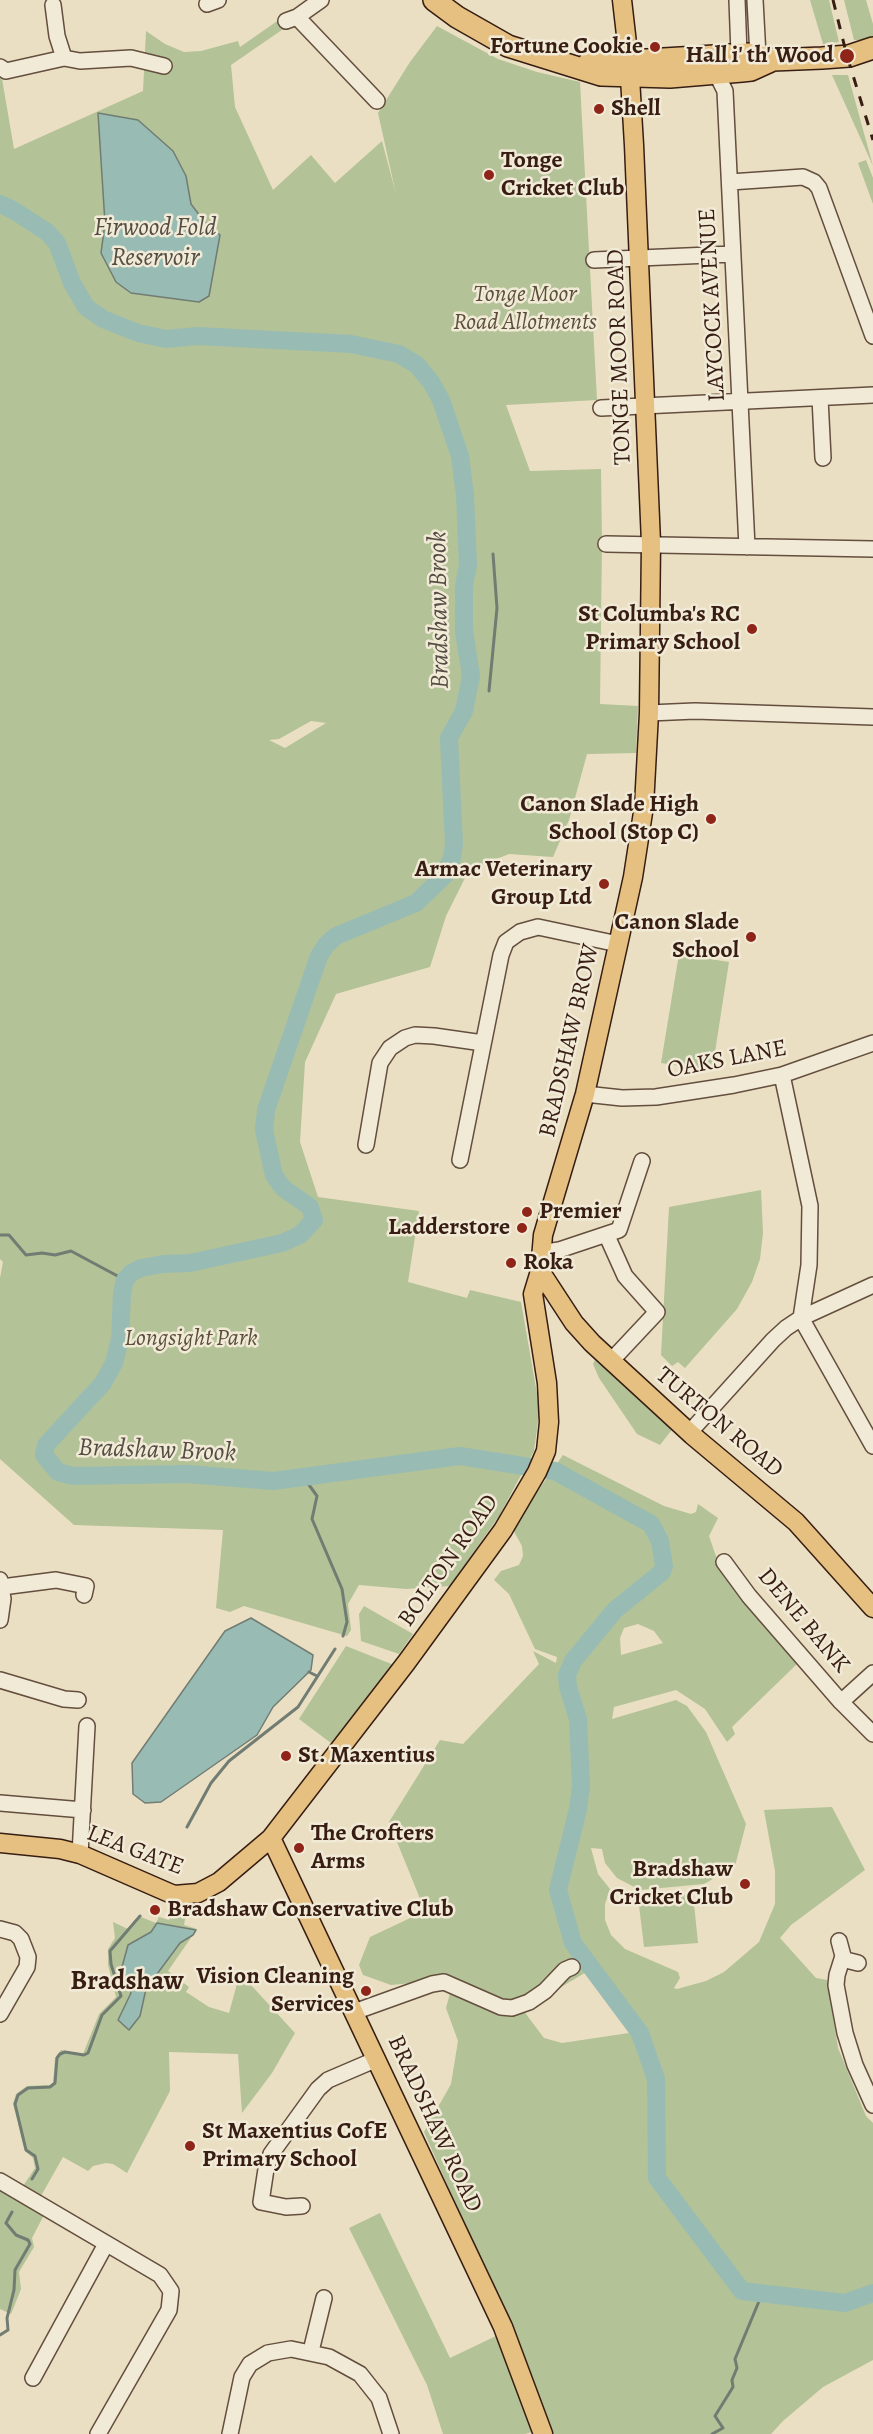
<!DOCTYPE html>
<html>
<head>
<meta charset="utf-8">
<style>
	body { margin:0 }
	canvas { display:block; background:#eadfc2 }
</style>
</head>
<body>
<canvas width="873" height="2434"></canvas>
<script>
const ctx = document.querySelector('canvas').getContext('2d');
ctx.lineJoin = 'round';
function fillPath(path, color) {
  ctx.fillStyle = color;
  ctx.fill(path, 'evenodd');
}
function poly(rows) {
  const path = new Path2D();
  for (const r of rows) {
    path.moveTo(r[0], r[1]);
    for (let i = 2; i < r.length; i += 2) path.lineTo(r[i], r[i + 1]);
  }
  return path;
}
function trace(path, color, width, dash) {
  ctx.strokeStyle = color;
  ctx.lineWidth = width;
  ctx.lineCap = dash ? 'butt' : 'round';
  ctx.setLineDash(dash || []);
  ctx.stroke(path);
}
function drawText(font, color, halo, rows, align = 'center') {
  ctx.font = font + ' Alegreya,serif';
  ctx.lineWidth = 5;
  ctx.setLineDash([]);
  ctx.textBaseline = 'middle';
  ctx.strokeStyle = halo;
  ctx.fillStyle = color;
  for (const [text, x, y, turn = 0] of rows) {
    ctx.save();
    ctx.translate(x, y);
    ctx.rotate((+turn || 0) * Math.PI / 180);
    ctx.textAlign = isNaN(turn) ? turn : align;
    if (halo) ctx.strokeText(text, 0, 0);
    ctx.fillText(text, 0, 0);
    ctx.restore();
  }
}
const green = poly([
	[810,0,829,0,839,42,823,44],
	[844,0,866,0,873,24,873,40,854,40],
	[283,17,289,25,231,65,235,107,273,190,311,155,335,183,382,141,396,194,378,113,410,62,437,26,498,59,537,72,580,82,597,400,506,405,530,471,601,469,602,543,600,704,638,706,636,753,587,754,569,820,553,857,509,854,469,870,446,916,430,967,336,994,305,1062,300,1142,318,1197,419,1211,408,1282,467,1298,470,1290,521,1302,537,1394,539,1414,534,1451,499,1516,450,1586,406,1589,359,1585,348,1604,351,1630,347,1636,244,1606,230,1612,216,1608,223,1530,74,1525,0,1459,0,1278,3,1262,0,1259,0,67,14,149,143,91,146,31,165,44,184,52,201,51,238,41,240,47],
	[186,176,191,204,203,220,219,235,101,253,105,223],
	[311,721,326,723,285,748,269,740,279,739],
	[832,75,848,75,873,166],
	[866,160,873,178,873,204,858,163],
	[679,954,729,962,712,1071,661,1063],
	[761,1190,763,1233,760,1259,752,1282,737,1309,685,1368,678,1362,672,1366,661,1355,669,1207],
	[597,1356,674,1427,660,1445,637,1434,599,1378,593,1364],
	[563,1455,664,1506,691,1514,696,1512,698,1504,718,1518,709,1536,719,1565,799,1662,732,1727,735,1734,727,1742,705,1709,676,1690,614,1707,612,1719,676,1700,687,1706,706,1732,746,1824,735,1866,704,1884,640,1890,617,1878,605,1863,602,1849,591,1848,598,1874,610,1889,605,1904,605,1920,611,1935,625,1949,678,1972,680,1978,674,1988,677,1989,706,1981,724,1972,759,1942,775,1904,775,1871,764,1810,832,1807,865,1870,791,1925,780,1938,816,1978,827,1980,838,2048,866,2116,873,2123,873,2360,823,2387,783,2421,771,2434,549,2434,520,2350,424,2132,451,2084,458,2041,446,2008,453,1982,444,1984,432,1976,412,1983,391,1985,363,1975,359,1965,370,1937,425,1911,389,1822,440,1740,463,1744,539,1664,533,1651,556,1663,557,1657,535,1649,509,1594,494,1580,501,1571,519,1565,523,1556,522,1546,512,1528],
	[638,1624,654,1631,663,1643,621,1655,620,1638,624,1628],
	[588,1971,621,2016,629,2033,562,2043,544,2038,523,2010],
	[364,1606,413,1634,399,1654,361,1641,359,1614],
	[346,1646,394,1665,331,1743,299,1719],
	[693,1894,698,1943,644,1947,638,1897],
	[175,1905,187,1908,184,1925,197,1929,168,1971,189,1987,186,1992,209,2007,229,2013,240,1973,295,2033,272,2073,242,2113,238,2054,169,2052,170,2091,127,2173,113,2164,106,2163,93,2166,88,2171,63,2157,41,2196,23,2186,35,2168,33,2158,25,2151,13,2104,16,2094,27,2086,50,2085,53,2083,55,2058,61,2050,83,2054,99,2014,116,1997,108,1965,108,1949,115,1938,113,1922,130,1930,141,1917,156,1923,159,1917,169,1920],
	[151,1932,193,1935,180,1943,146,1990,140,2016,118,2020,131,1993,128,1945],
	[0,2189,44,2215,32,2238,34,2247,19,2272,21,2289,11,2314,0,2309],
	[380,2213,450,2358,496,2336,507,2359,532,2432,525,2434,443,2434,427,2385,349,2228]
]);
const water = poly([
	[98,113,138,120,173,151,186,176,191,204,203,220,220,235,209,296,199,302,131,293,116,282,101,253,105,223,98,113],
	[251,1618,313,1655,311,1670,273,1707,257,1735,161,1802,145,1803,133,1794,132,1763,225,1631,251,1618],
	[157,1923,196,1930,193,1935,180,1943,146,1989,140,2016,129,2030,118,2020,131,1993,122,1967,128,1945,151,1932,157,1923]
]);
const stream = poly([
	[489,691,497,608,493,554],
	[0,1235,9,1235,26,1255,42,1253,55,1255,71,1251,125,1280],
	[304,1478,317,1496,312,1519,342,1589,347,1622,343,1636],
	[309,1672,317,1676],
	[187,1827,211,1783,229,1761,298,1707,335,1649],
	[32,2179,38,2169,35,2156,26,2150,15,2104,18,2095,28,2088,50,2087,55,2083,57,2058,60,2054,65,2052,84,2055,88,2053,102,2015,121,1996,111,1964,110,1951,140,1916],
	[0,2335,8,2330,7,2318,14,2290,15,2270,30,2244,28,2240,16,2235,6,2223,12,2212],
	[712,2434,723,2428,715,2416,733,2387,732,2380,737,2368,735,2359,762,2294]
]);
const river = poly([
	[0,204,13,210,47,232,57,243,72,283,86,307,103,319,138,333,166,339,197,336,351,344,399,354,417,365,431,382,441,400,460,456,465,495,468,565,464,586,464,631,471,676,464,711,449,738,454,844,452,858,445,875,416,903,336,936,326,945,319,956,266,1110,264,1130,274,1175,283,1188,310,1207,314,1220,300,1235,282,1243,190,1263,163,1264,141,1268,131,1273,125,1280,122,1293,120,1339,114,1363,103,1383,46,1445,44,1455,58,1472,73,1476,187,1474,273,1481,460,1456,555,1471,651,1524,660,1541,664,1566,662,1572,615,1610,573,1661,567,1675,568,1687,578,1719,581,1786,578,1809,558,1890,573,1943,640,2033,656,2079,657,2178,742,2291,845,2303,873,2293]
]);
const minor = poly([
	[737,0,739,54],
	[755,0,758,56],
	[207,4,218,0],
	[53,5,57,36,64,58],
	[297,17,377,101],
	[286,21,297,17,321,0],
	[712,65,725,91,747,547],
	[0,67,6,71,64,58,80,61,131,58,164,66],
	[730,182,803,177,814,182,819,188,873,336],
	[594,260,732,254],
	[820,398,823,458],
	[601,408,873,395],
	[606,544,873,549],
	[649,713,695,711,873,717],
	[585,1094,622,1098,656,1097,734,1085,782,1075,873,1043],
	[366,1145,380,1063,390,1048,405,1038,415,1035,434,1036,483,1043],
	[460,1160,501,955,506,942,520,932,538,927,618,944],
	[607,1236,625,1276,657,1312,611,1361],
	[540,1253,559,1250,619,1230,642,1161],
	[873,1285,801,1318,873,1446],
	[689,1433,773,1340,786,1328,801,1318,809,1265,810,1206,782,1075],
	[724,1562,749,1596,841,1702,873,1734],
	[0,1580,3,1599,0,1620],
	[2,1587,56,1580,86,1586,84,1595],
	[0,1680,64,1699,78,1700],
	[841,1702,873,1673],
	[0,1803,83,1810],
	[80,1854,87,1726],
	[0,1929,15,1933,21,1939,28,1957,27,1967,0,2014],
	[839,1941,843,1956,837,1975,836,1985,845,2033,855,2065,873,2105],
	[842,1959,858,1963],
	[354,2012,432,1984,444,1982,501,2007,512,2008,529,2002,545,1991,565,1970,572,1967],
	[0,2181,160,2275,171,2291,169,2310,98,2434],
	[302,2206,286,2207,261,2202,266,2169,271,2154,318,2089,328,2080,377,2059],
	[311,2351,324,2298],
	[33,2378,106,2244],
	[230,2434,242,2377,250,2364,268,2353,291,2349,329,2357,360,2374,379,2398,391,2434]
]);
const major = poly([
	[540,1271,574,1323,592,1343,692,1435,796,1522,873,1608],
	[271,1838,503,2327,543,2434],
	[0,1843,60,1849,80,1854,174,1895,198,1893,219,1882,271,1838,406,1663,503,1530,537,1472,546,1451,549,1422,547,1383,533,1294,540,1271,543,1235,585,1094,633,877,644,806,649,713,651,543,634,145,629,61,622,0]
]);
const highway = poly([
	[434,0,457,17,508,46,601,75,670,77,742,71,751,70,773,60],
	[590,61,613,62,748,54,773,60,822,58,849,56,873,48]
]);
const rail = poly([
	[833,0,847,56,873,140]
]);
const markers = [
	[655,47,6,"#8f2418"],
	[847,56,8,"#8f2418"],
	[599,109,6,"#8f2418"],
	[489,175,6,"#8f2418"],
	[752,629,6,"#8f2418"],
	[711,819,6,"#8f2418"],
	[604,884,6,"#8f2418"],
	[751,937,6,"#8f2418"],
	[527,1212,6,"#8f2418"],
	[522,1228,6,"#8f2418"],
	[511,1263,6,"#8f2418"],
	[286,1756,6,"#8f2418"],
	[299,1848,6,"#8f2418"],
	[745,1884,6,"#8f2418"],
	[155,1910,6,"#8f2418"],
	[366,1991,6,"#8f2418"],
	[190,2146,6,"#8f2418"]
];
const poiNames = [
	["Fortune Cookie",643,47],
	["Hall i' th' Wood",834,56],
	["Shell",611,109,"left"],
	["Tonge",501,161,"left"],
	["Cricket Club",501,189,"left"],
	["St Columba's RC",740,615],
	["Primary School",740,643],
	["Canon Slade High",699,805],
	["School (Stop C)",699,833],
	["Armac Veterinary",592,870],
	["Group Ltd",592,898],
	["Canon Slade",739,923],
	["School",739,951],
	["Premier",539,1212,"left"],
	["Ladderstore",510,1228],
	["Roka",523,1263,"left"],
	["St. Maxentius",298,1756,"left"],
	["The Crofters",311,1834,"left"],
	["Arms",311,1862,"left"],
	["Bradshaw",733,1870],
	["Cricket Club",733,1898],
	["Bradshaw Conservative Club",167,1910,"left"],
	["Vision Cleaning",354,1977],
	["Services",354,2005],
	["St Maxentius CofE",202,2132,"left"],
	["Primary School",202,2160,"left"]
];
const parkNames = [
	["Tonge Moor",525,295],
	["Road Allotments",525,323],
	["Longsight Park",191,1339]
];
const streetNames = [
	["LAYCOCK AVENUE",713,305,-93],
	["TONGE MOOR ROAD",620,357,-92],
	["BRADSHAW BROW",570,1041,-77],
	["OAKS LANE",727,1060,-11],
	["TURTON ROAD",719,1423,40],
	["BOLTON ROAD",449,1561,-55],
	["DENE BANK",803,1621,50],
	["LEA GATE",135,1851,21],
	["BRADSHAW ROAD",434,2124,65]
];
const waterNames = [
	["Firwood Fold",155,229],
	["Reservoir",155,259],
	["Bradshaw Brook",440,610,-91],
	["Bradshaw Brook",157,1451,2]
];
const quarterNames = [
	["Bradshaw",127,1982]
];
fillPath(green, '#b3c297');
fillPath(water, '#98bcb4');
trace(water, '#717c73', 1.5);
trace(stream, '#717c73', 3);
trace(river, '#98bcb4', 18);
trace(minor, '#644e3e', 18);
trace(major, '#371d12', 21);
trace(highway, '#371d12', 24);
trace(minor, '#f1ead7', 15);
trace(major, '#e5c081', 18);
trace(highway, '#e5c081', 21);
trace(rail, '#371d12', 3, [10, 10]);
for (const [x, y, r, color] of markers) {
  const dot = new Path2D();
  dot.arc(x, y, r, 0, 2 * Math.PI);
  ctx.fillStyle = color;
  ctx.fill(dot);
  trace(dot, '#f1ead7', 2);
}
drawText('bold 24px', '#371d12', '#f1ead7', poiNames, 'right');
drawText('italic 24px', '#5c4f3a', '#f1ead7', parkNames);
drawText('24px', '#371d12', '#f1ead7', streetNames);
drawText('italic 26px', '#544d43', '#f1ead7', waterNames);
drawText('bold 27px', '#371d12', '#f1ead7', quarterNames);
</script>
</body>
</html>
